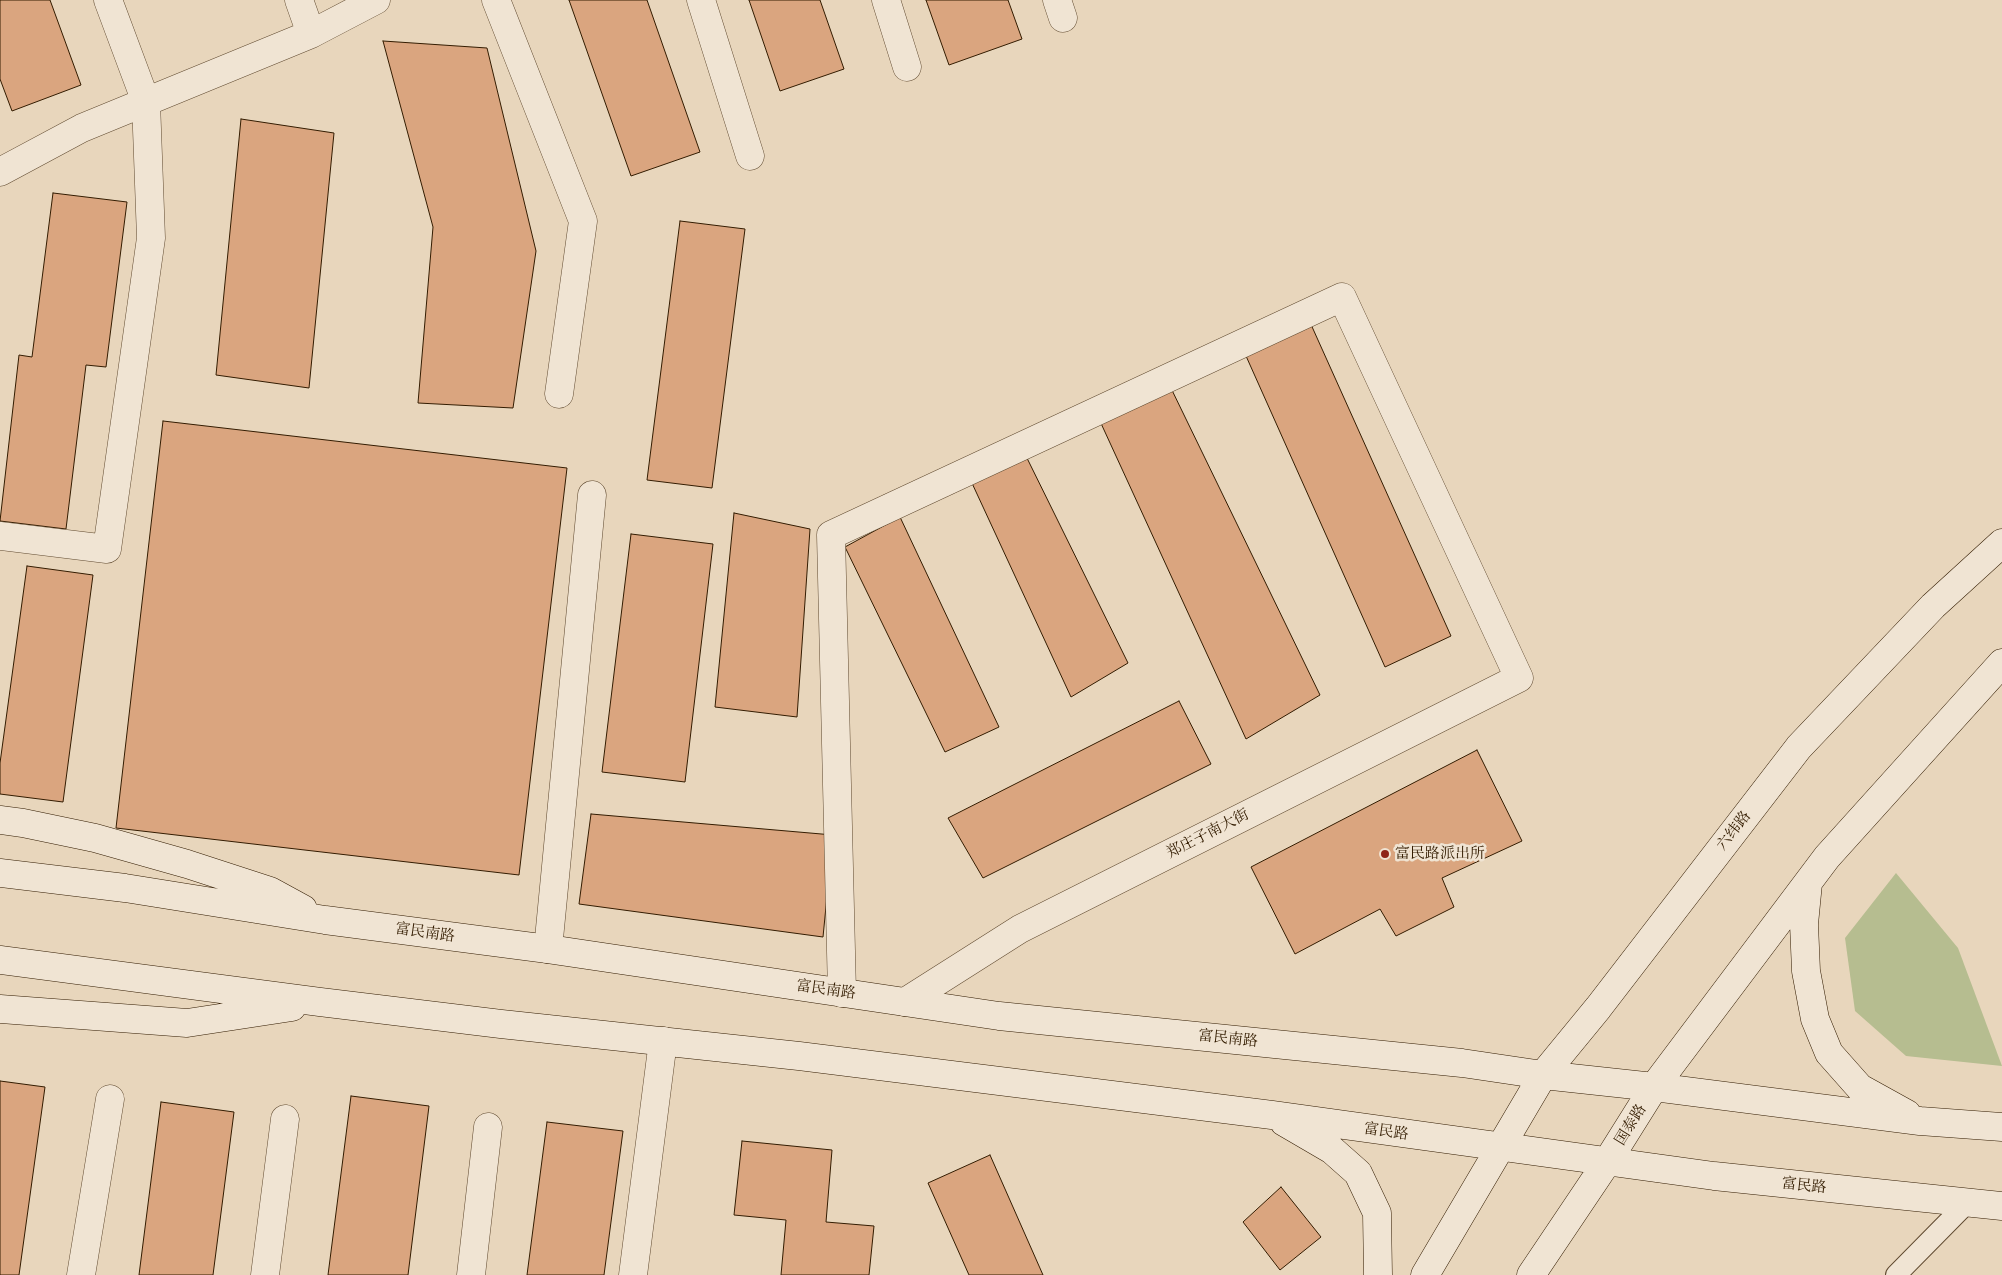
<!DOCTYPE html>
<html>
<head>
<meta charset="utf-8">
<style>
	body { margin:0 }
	canvas { display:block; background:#e8d6bc }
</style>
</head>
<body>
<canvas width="2002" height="1275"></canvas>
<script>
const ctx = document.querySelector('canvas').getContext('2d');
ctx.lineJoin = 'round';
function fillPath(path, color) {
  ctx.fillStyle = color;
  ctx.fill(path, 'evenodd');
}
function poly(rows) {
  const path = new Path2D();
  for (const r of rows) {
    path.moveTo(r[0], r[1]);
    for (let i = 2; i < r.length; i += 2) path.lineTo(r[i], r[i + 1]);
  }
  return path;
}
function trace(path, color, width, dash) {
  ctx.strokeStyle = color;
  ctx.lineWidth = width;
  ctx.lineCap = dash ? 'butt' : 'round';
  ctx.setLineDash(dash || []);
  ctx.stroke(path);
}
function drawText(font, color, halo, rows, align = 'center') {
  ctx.font = font + ' "Old Standard TT","Noto Serif SC",serif';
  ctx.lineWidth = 5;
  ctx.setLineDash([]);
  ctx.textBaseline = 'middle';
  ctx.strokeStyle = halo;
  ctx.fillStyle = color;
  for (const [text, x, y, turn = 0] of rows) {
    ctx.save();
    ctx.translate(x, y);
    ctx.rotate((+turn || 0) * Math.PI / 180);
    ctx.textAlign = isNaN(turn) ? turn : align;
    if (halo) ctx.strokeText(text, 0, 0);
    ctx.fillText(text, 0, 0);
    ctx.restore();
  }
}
const green = poly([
	[1896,873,1958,948,2002,1066,1906,1056,1855,1011,1845,938]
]);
const building = poly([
	[0,0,50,0,81,85,12,111,0,79,0,0],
	[569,0,647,0,700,152,631,176,569,0],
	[749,0,820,0,844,69,780,91,749,0],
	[926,0,1008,0,1022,39,949,65,926,0],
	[383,41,487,48,536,251,513,408,418,403,433,227,383,41],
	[241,119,334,133,309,388,216,375,241,119],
	[53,193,127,202,106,367,86,365,66,529,0,521,19,355,32,357,53,193],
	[680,221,745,229,712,488,647,480,680,221],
	[1309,320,1451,636,1385,667,1242,347,1309,320],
	[1168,382,1320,695,1246,739,1099,419,1168,382],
	[163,421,567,468,519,875,116,828,163,421],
	[1024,452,1128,663,1071,697,971,481,1024,452],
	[734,513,810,529,797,717,715,707,734,513],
	[900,517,999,727,945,752,845,547,900,517],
	[631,534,713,544,685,782,602,772,631,534],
	[27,566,93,575,63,802,0,794,0,763,27,566],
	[1179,701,1211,764,983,878,948,818,1179,701],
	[1477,750,1522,841,1442,878,1454,907,1396,936,1380,909,1295,954,1251,867,1477,750],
	[591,814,833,835,823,937,579,904,591,814],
	[0,1081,45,1087,19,1275,0,1275,0,1081],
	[351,1096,429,1106,408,1275,328,1275,351,1096],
	[161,1102,234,1112,213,1275,139,1275,161,1102],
	[547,1122,623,1131,604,1275,527,1275,547,1122],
	[742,1141,832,1150,826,1222,874,1226,869,1275,781,1275,786,1220,734,1215,742,1141],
	[990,1155,1043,1275,969,1275,928,1183,990,1155],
	[1281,1187,1321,1237,1280,1270,1243,1222,1281,1187]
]);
const lane = poly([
	[1896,1275,1966,1204]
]);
const street = poly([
	[299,0,311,34],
	[496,0,583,221,559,394],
	[701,0,750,156],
	[886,0,907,67],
	[1057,0,1063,18],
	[0,172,82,128,311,34,376,0],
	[0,536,107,549,151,238,146,102,108,0],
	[548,949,592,495],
	[842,993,831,535,1342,297,1519,678,1020,929,905,1002],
	[81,1275,110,1099],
	[265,1275,285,1119],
	[471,1275,488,1127],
	[633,1275,663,1041]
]);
const secondary = poly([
	[0,820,23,823,95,838,187,864,270,891,303,909],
	[0,873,125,888,325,920,548,949,999,1016,1462,1063,1543,1075,1654,1087,1920,1121,2002,1127],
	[1808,883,1804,924,1806,971,1815,1019,1829,1053,1860,1088,1907,1114],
	[0,960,320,1002,501,1024,799,1056,1272,1115,1714,1176,2002,1206],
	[0,1009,187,1023,292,1007],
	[1284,1122,1332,1150,1358,1173,1377,1213,1378,1275],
	[1425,1275,1543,1075,1598,1008,1799,747,1933,606,2002,543],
	[1531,1275,1607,1162,1654,1087,1827,857,2002,663]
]);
const markers = [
	[1385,854,5,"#8f2418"]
];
const streetNames = [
	["六纬路",1734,831,-52],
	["郑庄子南大街",1208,834,-27],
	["富民南路",425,933,8],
	["富民南路",826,990,8],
	["富民南路",1228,1039,6],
	["国泰路",1631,1125,-58],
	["富民路",1386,1132,8],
	["富民路",1804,1186,6]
];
const poiNames = [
	["富民路派出所",1395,854]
];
fillPath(green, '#b6bd90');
fillPath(building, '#daa57f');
trace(building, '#331c01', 1);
trace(lane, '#604a30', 22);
trace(street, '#604a30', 29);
trace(secondary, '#331c01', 29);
trace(lane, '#f0e4d3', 20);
trace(street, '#f0e4d3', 28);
trace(secondary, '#f0e4d3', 28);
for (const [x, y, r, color] of markers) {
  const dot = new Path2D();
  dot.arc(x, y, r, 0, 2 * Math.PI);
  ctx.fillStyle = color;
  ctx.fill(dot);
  trace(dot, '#f0e4d3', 2);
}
drawText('15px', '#331c01', '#f0e4d3', streetNames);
drawText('15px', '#331c01', '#f0e4d3', poiNames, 'left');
</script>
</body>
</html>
